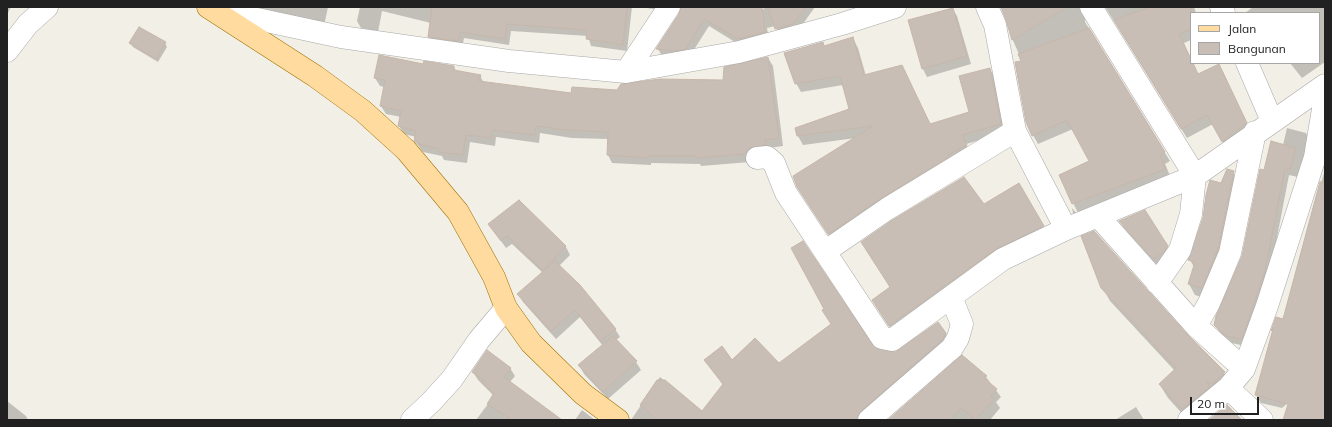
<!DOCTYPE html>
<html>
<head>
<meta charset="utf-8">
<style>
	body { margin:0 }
	#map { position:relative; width:1332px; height:427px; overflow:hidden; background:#f2efe7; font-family:Mulish,sans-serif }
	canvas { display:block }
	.frame { position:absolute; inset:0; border:8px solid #212121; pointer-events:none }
	.legend { position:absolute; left:1190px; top:12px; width:130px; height:52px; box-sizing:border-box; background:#fff; border:1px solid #a6a6a6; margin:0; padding:5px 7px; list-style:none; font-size:12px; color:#212121 }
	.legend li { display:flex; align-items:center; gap:8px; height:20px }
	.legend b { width:20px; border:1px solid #a6a6a6 }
	.scale { position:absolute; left:1190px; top:397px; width:69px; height:18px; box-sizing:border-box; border:2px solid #212121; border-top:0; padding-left:5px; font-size:12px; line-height:14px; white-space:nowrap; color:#212121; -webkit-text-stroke:3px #fff; paint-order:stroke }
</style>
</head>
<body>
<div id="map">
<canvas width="1332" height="427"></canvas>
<div class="frame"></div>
<ul class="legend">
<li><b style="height:5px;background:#ffdb9f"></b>Jalan</li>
<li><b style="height:11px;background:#c8beb6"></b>Bangunan</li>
</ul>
<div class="scale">20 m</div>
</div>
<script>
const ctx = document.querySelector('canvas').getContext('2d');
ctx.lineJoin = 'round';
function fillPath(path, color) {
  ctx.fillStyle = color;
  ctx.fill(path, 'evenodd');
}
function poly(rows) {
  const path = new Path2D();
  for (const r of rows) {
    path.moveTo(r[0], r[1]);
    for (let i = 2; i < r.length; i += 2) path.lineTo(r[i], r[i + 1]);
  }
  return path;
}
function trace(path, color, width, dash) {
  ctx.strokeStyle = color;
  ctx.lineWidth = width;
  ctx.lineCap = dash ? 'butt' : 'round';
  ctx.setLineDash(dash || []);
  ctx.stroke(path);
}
const shadow = poly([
	[7,7,11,7,7,15],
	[239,7,328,7,324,26],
	[360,7,632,7,627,51,591,46,588,36,511,31,509,45,464,38,462,48,433,44,429,37,431,23,382,11,378,32,361,28,357,21],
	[639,7,663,7,661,10],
	[682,7,729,7,753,22,765,7,815,7,797,32,780,36,775,26,767,28,769,40,743,47,709,26,690,56,662,56,658,49,681,14],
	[1002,7,1088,7,1085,11,1085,22,1170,161,1165,164,1171,178,1078,213,1060,176,1091,162,1073,129,1038,144,1033,135,1022,61,1011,36,1007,20],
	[1105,7,1194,7,1196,13,1191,13,1191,40,1184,43,1191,63,1193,63,1198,75,1219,65,1251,133,1228,151,1213,124,1187,138],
	[1253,7,1325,7,1325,62,1302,78,1290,63,1319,63,1319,13,1245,13],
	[952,8,957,16,971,64,927,77,923,69,909,21],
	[853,39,858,48,866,76,902,66,931,125,970,113,990,69,995,78,1006,133,966,144,972,155,834,243,804,196,856,138,803,145,798,136,850,109,843,85,801,92,796,83,814,50],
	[130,43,165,43,167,47,158,62,133,47],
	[768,58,773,66,783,146,769,148,750,162,701,166,700,164,651,163,651,165,612,163,608,155,608,139,572,138,540,133,539,143,496,137,495,146,470,142,467,163,444,160,442,156,423,152,415,141,416,137,404,134,399,126,401,117,386,114,381,106,385,87,380,86,375,78,424,65,454,67,456,71,480,76,484,83,572,94,724,81],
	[1287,128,1306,133,1310,141,1302,178,1289,175,1269,279,1246,346,1231,343,1220,333,1215,325,1243,256,1264,171,1283,145],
	[1325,170,1325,420,1284,420,1289,402,1282,408,1261,403,1256,395,1273,333,1272,331,1277,318,1283,320,1314,204],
	[1233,172,1240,184,1208,299,1195,295,1189,284,1194,267,1190,260,1222,184],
	[1018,185,1048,235,895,335,878,309,891,288,983,205],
	[519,201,566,247,570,255,559,266,615,329,620,337,616,340,636,362,641,370,608,399,584,374,580,366,603,346,580,317,556,339,523,302,519,295,543,273,512,244,506,248,489,224],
	[1072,208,1077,214,1077,221,1073,213],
	[1120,221,1167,246,1172,254,1158,266,1125,229],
	[1102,287,1186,335,1224,373,1232,386,1188,420,1168,398,1160,385,1175,371,1110,301],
	[946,333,950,341,864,420,631,420,660,377,702,412,723,385,705,360,779,365,875,349,895,353],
	[510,368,515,376,510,382,561,420,476,420,494,396,478,380,473,372],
	[986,377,1001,397,996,402,1000,408,990,420,889,420],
	[7,401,26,416,28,420,7,420],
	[1136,407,1144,420,1115,420],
	[582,410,595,420,575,420]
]);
const building = poly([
	[432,7,627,7,623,45,586,39,587,30,507,24,505,39,460,32,458,41,428,37,432,7],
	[681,7,762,7,765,32,738,39,704,19,686,49,675,51,656,49,679,14,681,7],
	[767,7,806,7,793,24,775,29,767,7],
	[1001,7,1067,7,1012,40,1006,20,1001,7],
	[1150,7,1191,7,1191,29,1179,34,1191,59,1191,63,1193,63,1198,74,1219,64,1247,123,1222,142,1207,115,1181,129,1114,20,1150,7],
	[953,8,967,56,922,69,908,20,953,8],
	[139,27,166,42,156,59,129,43,139,27],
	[1089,28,1165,152,1160,155,1166,169,1072,204,1059,175,1089,161,1067,120,1032,136,1026,122,1015,62,1021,61,1018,54,1089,28],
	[853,37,864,75,902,65,930,124,969,112,959,76,990,68,1001,124,962,135,967,145,948,155,949,157,880,199,828,234,797,187,793,176,873,126,797,136,795,128,849,109,840,76,795,84,784,53,823,42,824,46,853,37],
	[379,55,423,64,424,61,454,66,454,70,481,75,479,81,571,93,572,87,617,90,621,84,660,79,723,80,724,67,768,57,779,138,765,140,766,145,750,148,745,154,696,158,695,156,647,156,647,158,607,155,608,132,567,130,536,126,535,135,492,130,491,138,466,135,463,155,439,152,439,149,418,144,414,141,416,131,398,126,401,111,380,106,385,80,374,78,379,55],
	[1271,141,1296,148,1290,169,1285,168,1265,271,1242,339,1225,336,1214,325,1216,316,1242,256,1260,169,1264,170,1271,141],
	[1227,169,1234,171,1218,249,1202,288,1188,284,1195,262,1188,260,1203,218,1206,195,1210,180,1221,183,1227,169],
	[964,177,984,204,1019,183,1044,226,996,249,889,326,872,300,890,287,861,242,894,219,964,177],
	[1320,182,1325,183,1325,420,1283,420,1288,404,1255,395,1273,329,1271,331,1276,317,1283,319,1320,182],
	[519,200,566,246,543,271,507,236,501,241,488,224,519,200],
	[1145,210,1168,246,1163,253,1153,259,1119,221,1145,210],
	[1094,231,1187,334,1225,372,1213,384,1206,382,1210,387,1182,409,1159,384,1176,368,1101,288,1081,236,1094,231],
	[803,241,875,348,895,352,938,322,946,333,942,340,861,411,857,420,657,420,640,405,657,380,665,380,702,411,723,384,704,360,722,346,732,360,755,338,779,363,831,324,822,310,824,309,791,248,803,241],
	[555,261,580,285,616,329,600,341,575,310,551,331,517,294,555,261],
	[613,336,637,361,603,392,578,365,613,336],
	[487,350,511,368,504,377,562,420,512,420,487,404,494,393,483,384,485,381,472,372,487,350],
	[962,355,987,376,984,378,997,389,991,396,994,399,976,420,961,408,950,420,888,420,962,355],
	[1227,405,1242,420,1209,420,1227,405]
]);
const minor = poly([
	[987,7,995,25,1015,131,1066,229],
	[1091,7,1195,176,1191,214,1180,250,1157,283],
	[1221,7,1224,13],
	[215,10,341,37,509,61,626,72,739,52,842,24,895,7],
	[7,51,28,24,47,7],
	[1247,63,1272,121],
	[626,72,669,7],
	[757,158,767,157,774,163,786,193,882,338,892,340,1003,259,1066,229,1195,176,1325,85],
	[1098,216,1196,326,1244,369],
	[826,251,887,209,1015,131],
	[1196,326,1209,303,1230,253,1255,132],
	[1228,388,1262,420],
	[412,420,432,401,452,379,479,340,506,308],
	[869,420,952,348,958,338,962,324,951,297],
	[1189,420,1228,388,1244,369,1267,306,1315,157,1325,97]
]);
const major = poly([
	[208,7,315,76,363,111,406,150,458,212,494,277,506,308,531,343,583,394,618,420]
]);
fillPath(shadow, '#0003');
fillPath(building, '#c8beb6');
trace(building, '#c6b6a8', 1);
trace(minor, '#a8a8a8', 23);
trace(major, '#9e7200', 23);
trace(minor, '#fff', 22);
trace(major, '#ffdb9f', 22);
</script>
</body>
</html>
